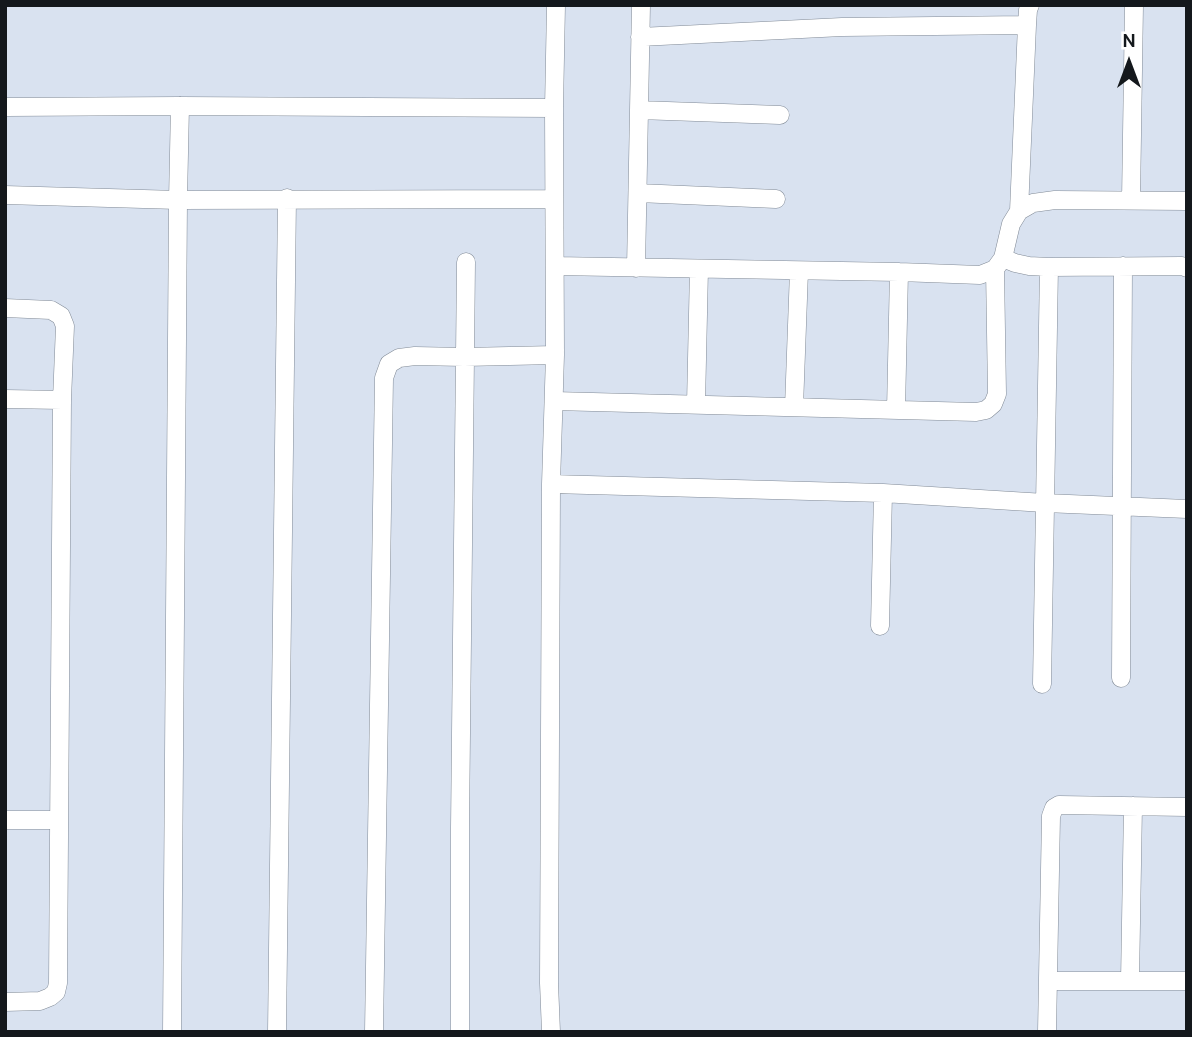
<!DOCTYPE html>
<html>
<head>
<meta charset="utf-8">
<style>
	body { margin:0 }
	#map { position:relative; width:1192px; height:1037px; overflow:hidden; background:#d9e2f0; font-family:Overpass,sans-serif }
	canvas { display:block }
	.frame { position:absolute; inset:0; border:7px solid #14181c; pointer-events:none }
	.north { position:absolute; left:1094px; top:28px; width:70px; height:70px; -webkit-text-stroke:5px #fff; paint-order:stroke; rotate:0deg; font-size:19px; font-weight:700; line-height:28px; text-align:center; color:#14181c }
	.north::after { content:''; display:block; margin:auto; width:24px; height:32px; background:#14181c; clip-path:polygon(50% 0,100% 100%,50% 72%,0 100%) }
</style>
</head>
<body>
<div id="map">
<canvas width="1192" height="1037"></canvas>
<div class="frame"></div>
<div class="north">N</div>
</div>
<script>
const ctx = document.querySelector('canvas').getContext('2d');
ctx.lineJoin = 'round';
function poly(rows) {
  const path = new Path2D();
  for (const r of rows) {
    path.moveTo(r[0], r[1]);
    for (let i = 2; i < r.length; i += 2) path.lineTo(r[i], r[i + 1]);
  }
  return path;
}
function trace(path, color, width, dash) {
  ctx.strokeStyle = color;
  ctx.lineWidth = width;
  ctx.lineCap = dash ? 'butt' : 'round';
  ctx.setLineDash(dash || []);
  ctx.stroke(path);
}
const street = poly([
	[640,37,842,27,1027,25],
	[5,107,180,106,554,108,555,355,551,484,549,983,551,1032],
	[554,108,556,5],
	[639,110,780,115],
	[638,193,776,199],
	[5,195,178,200,553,199],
	[1131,200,1134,5],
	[1019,211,1027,25,1028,10,1030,5],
	[1003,258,1015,263,1029,266,1049,267,1182,266,1187,268],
	[555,266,899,272,980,275,995,269,1003,258,1011,224,1019,211,1033,203,1055,200,1187,201],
	[636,268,641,5],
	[5,308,51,310,61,316,65,326,62,400,58,983,56,992,50,997,40,1001,5,1002],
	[5,399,62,400],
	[554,401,976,412,986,410,993,404,997,394,995,269],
	[696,404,699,269],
	[794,407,799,271],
	[896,410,899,272],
	[551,484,883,493,1045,503,1187,509],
	[880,626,883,493],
	[1121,678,1123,266],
	[1042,684,1049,267],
	[5,820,58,820],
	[1048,981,1187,981],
	[1130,981,1133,806],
	[172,1032,178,200,180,106],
	[277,1032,287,198],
	[374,1032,384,378,389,364,399,358,415,356,464,357,555,355],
	[460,1032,460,827,466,262],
	[1047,1032,1051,816,1054,808,1059,805,1187,807]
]);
trace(street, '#818a96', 19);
trace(street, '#fff', 18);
</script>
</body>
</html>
